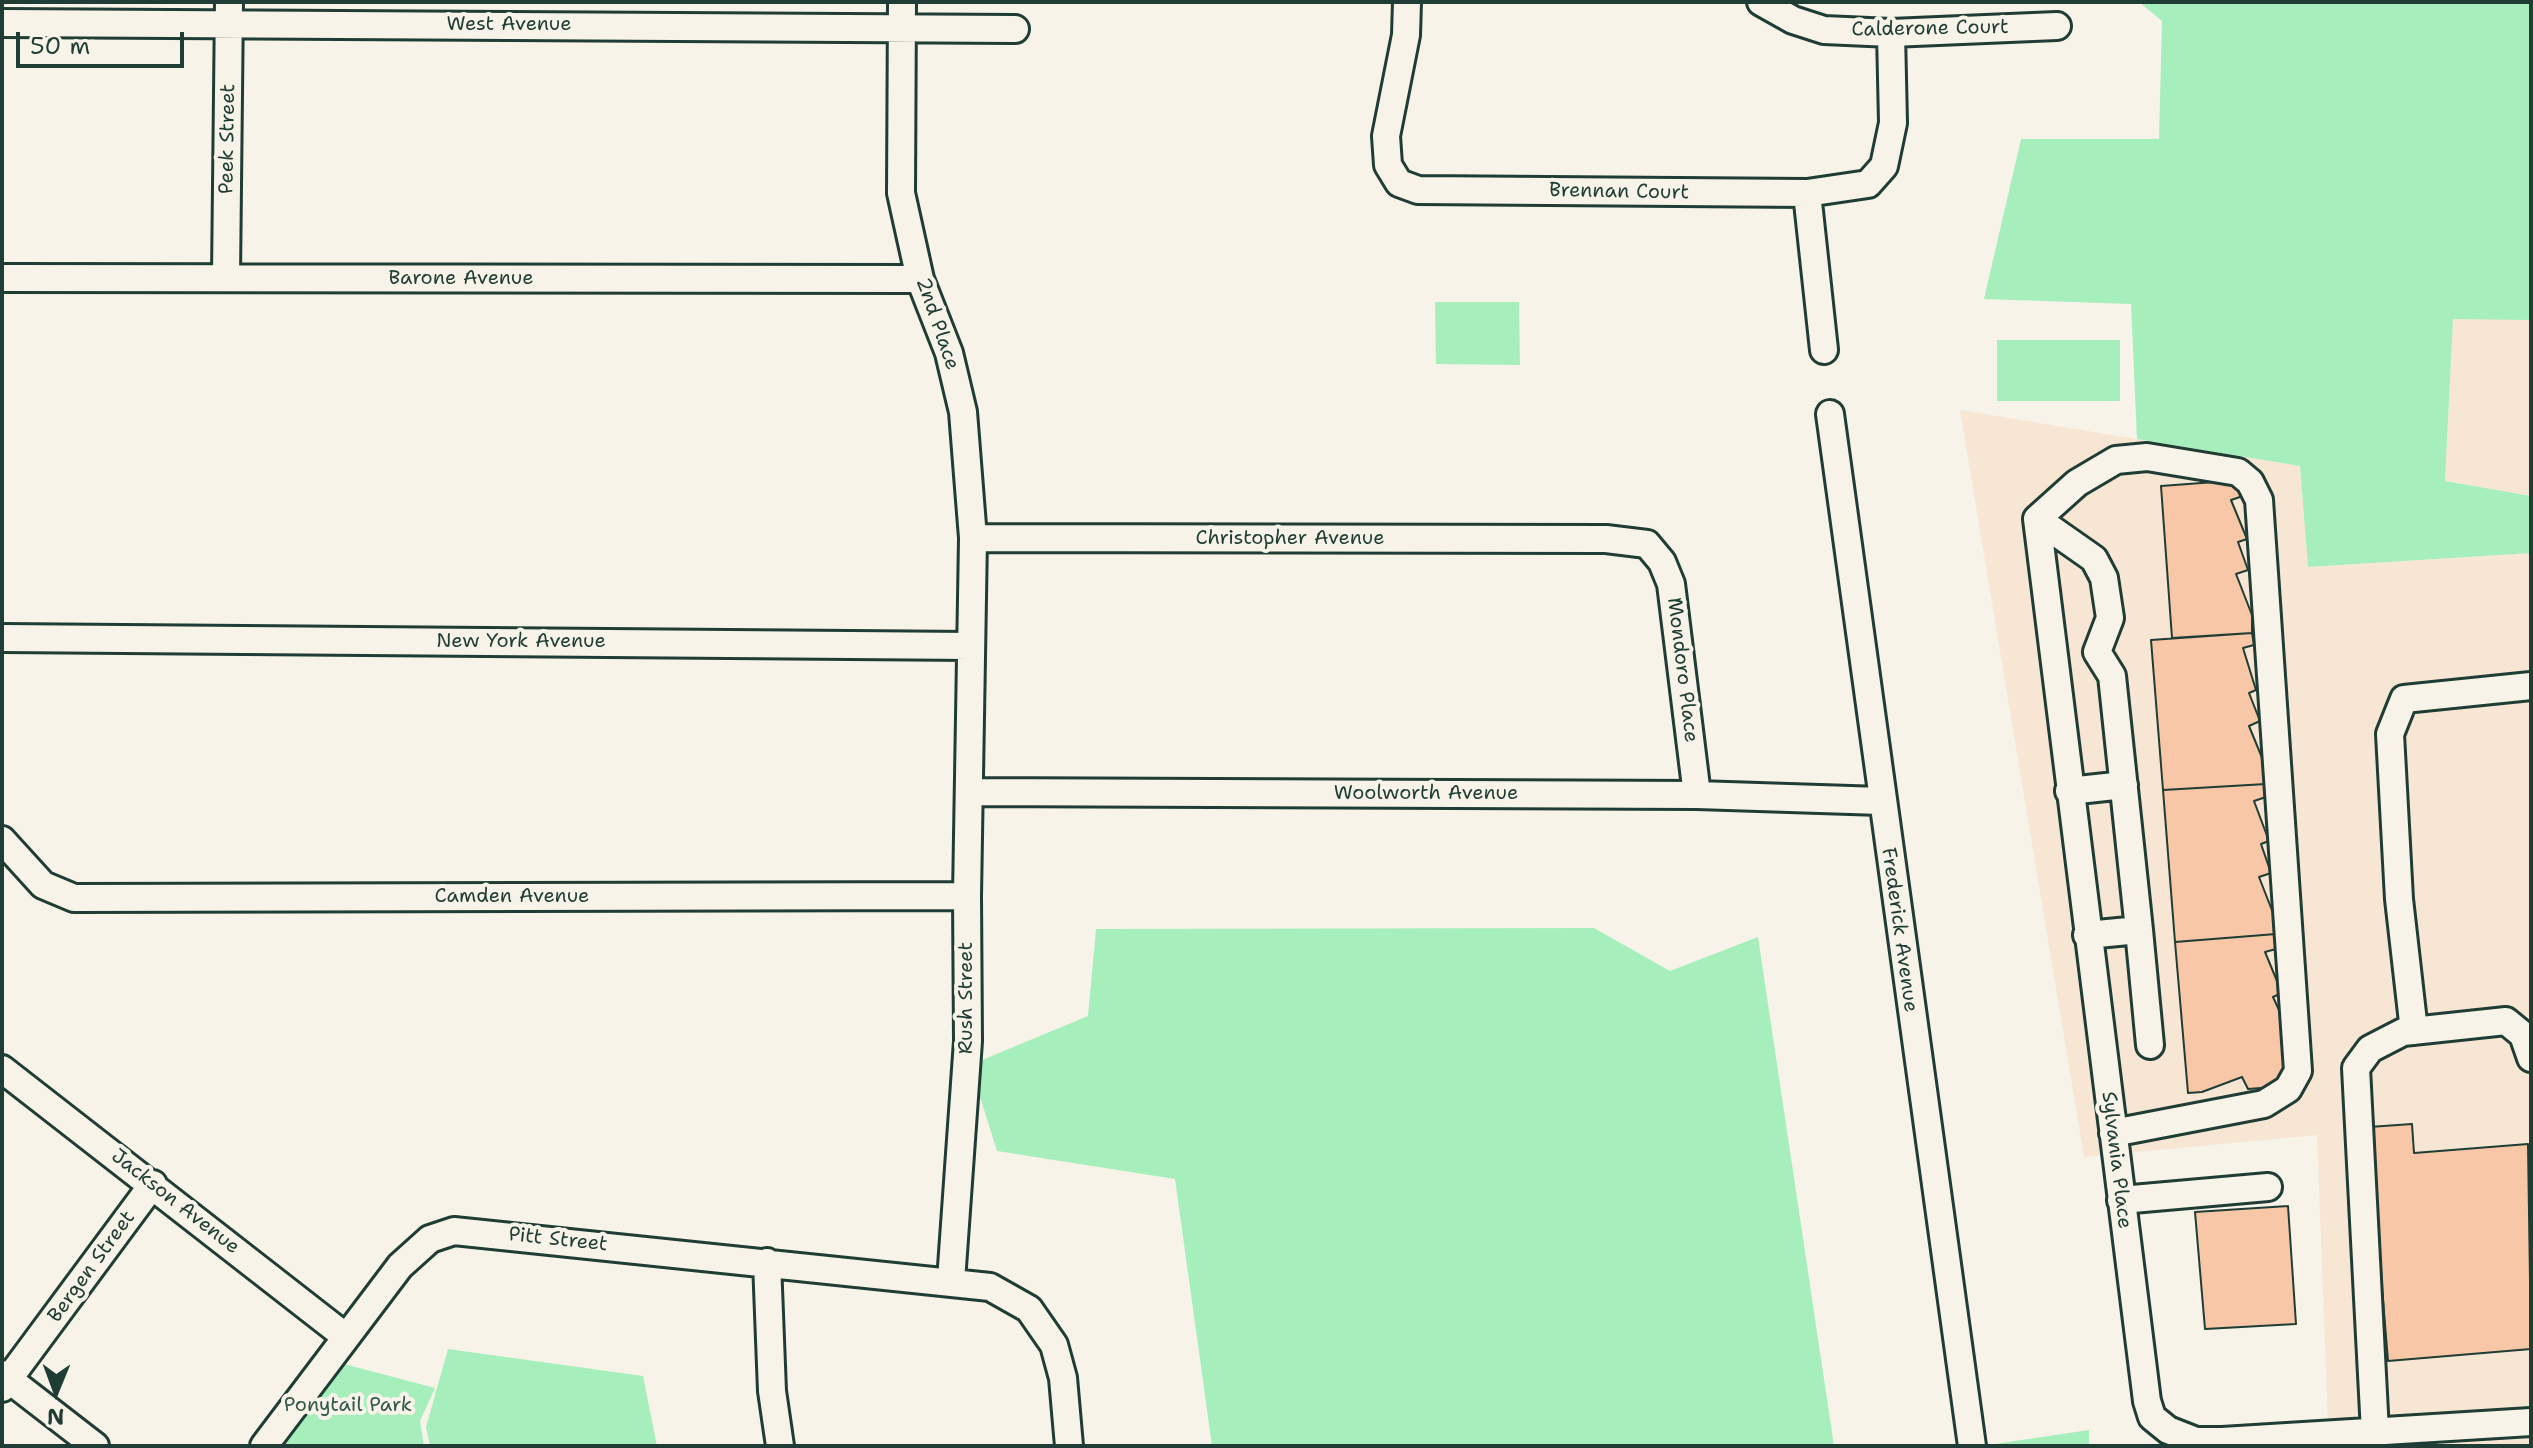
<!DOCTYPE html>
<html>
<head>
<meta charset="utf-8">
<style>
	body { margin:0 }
	#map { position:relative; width:2533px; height:1448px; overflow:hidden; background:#f7f3e8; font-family:"Shantell Sans",sans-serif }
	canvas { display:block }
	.frame { position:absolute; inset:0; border:4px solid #1f3d34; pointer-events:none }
	.north { position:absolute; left:16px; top:1352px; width:80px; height:80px; -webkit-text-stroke:6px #f7f3e8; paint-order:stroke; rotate:181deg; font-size:22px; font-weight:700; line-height:32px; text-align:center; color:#1f3d34 }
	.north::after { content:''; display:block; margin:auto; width:28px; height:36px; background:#1f3d34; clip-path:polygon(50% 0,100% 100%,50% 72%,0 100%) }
	.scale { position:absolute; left:16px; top:32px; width:168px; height:36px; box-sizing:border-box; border:4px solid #1f3d34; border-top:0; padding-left:10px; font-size:24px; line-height:28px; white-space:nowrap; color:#1f3d34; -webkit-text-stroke:6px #f7f3e8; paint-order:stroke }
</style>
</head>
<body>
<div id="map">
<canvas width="2533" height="1448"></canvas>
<div class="frame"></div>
<div class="north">N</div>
<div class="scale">50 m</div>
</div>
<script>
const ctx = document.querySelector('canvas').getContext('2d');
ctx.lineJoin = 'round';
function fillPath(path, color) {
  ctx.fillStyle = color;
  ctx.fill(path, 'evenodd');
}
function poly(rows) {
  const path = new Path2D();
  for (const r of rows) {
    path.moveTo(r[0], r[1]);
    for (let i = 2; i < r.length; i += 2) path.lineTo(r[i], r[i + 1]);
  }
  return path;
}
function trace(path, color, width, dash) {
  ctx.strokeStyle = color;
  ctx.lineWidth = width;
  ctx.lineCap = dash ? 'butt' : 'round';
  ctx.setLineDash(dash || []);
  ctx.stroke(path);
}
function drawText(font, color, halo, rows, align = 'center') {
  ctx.font = font + ' "Shantell Sans",sans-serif';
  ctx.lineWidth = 8;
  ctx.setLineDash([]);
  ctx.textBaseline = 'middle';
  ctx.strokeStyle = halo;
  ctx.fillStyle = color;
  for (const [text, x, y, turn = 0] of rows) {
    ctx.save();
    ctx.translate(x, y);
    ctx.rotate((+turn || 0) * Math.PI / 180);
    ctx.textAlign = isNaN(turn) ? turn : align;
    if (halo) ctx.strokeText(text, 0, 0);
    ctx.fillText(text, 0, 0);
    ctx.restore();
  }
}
const built = poly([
	[2453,318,2531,320,2531,496,2445,481],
	[1960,410,2300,466,2309,567,2531,553,2531,1446,2291,1446,2328,1424,2317,1135,2084,1157]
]);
const green = poly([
	[2139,2,2531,2,2531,320,2453,319,2445,481,2531,496,2531,553,2308,567,2300,466,2137,439,2131,304,1984,299,2021,139,2159,139,2162,21],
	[1435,302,1519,302,1520,365,1436,364],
	[1997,340,2120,340,2120,401,1997,401],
	[1594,928,1670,971,1758,937,1834,1446,1212,1446,1175,1179,997,1151,970,1065,1088,1016,1096,929],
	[448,1349,643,1376,657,1446,430,1446,426,1427],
	[329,1360,435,1388,420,1421,424,1446,266,1446],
	[2089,1430,2089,1446,1981,1446]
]);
const building = poly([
	[2242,480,2243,496,2231,500,2247,539,2238,542,2248,570,2236,574,2252,615,2252,633,2172,638,2161,486,2242,480],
	[2252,633,2254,645,2243,648,2256,690,2249,693,2260,721,2249,726,2265,765,2266,784,2163,790,2151,640,2252,633],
	[2266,784,2266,797,2254,801,2269,841,2261,844,2271,873,2259,877,2275,918,2276,934,2175,942,2163,790,2266,784],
	[2276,934,2276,949,2265,952,2282,993,2273,997,2286,1025,2288,1071,2274,1087,2248,1089,2242,1077,2202,1092,2188,1093,2175,942,2276,934],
	[2412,1124,2414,1153,2528,1144,2531,1349,2388,1361,2369,1127,2412,1124],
	[2288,1206,2296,1324,2205,1329,2195,1212,2288,1206]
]);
const minor = poly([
	[902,2,901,193,920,279,949,353,963,412,973,538,967,896,968,1041,951,1281],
	[1407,2,1406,35,1386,136,1388,165,1399,183,1418,190,1807,193,1868,184,1884,166,1893,123,1891,33],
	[1761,2,1793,20,1824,30,1891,33,2057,26],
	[2,23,1015,29],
	[1807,193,1824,350],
	[226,277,229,2],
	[2,278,920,279],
	[1830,414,1972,1446],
	[2037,519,2147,1401,2152,1417,2168,1430,2196,1441,2222,1441,2531,1422],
	[2037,519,2077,483,2116,460,2147,457,2238,472,2250,482,2259,500,2298,1071,2288,1089,2264,1104,2113,1133],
	[2037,519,2094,559,2104,578,2110,618,2097,652,2112,676,2139,930],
	[973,538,1606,539,1647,544,1662,562,1671,584,1697,795],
	[2,638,971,646],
	[2069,791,2124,785],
	[971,792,1697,795,1881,801],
	[2,840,43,885,74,898,967,896],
	[2087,935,2139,930,2150,1045],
	[2414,1031,2399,899,2390,734,2404,699,2531,686],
	[2,1069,346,1337],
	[2121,1200,2268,1187],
	[767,1262,772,1391,780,1446],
	[2,1374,95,1446],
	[2,1388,153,1184],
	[2375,1432,2356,1068,2370,1049,2403,1032,2506,1021,2523,1035,2531,1058],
	[264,1446,400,1266,430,1239,454,1231,990,1287,1029,1309,1054,1345,1063,1378,1069,1446]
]);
const streetNames = [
	["West Avenue",509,25],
	["Calderone Court",1930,29,-1],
	["Peek Street",228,139,-89],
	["Brennan Court",1619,192,1],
	["Barone Avenue",461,279],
	["2nd Place",937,324,71],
	["Christopher Avenue",1290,539],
	["New York Avenue",521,642],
	["Mondoro Place",1682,670,83],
	["Woolworth Avenue",1426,794],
	["Camden Avenue",512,897],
	["Frederick Avenue",1899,930,82],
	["Rush Street",967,998,-90],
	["Sylvania Place",2116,1160,83],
	["Jackson Avenue",175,1202,38],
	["Pitt Street",558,1240,6],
	["Bergen Street",92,1267,-54]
];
const parkNames = [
	["Ponytail Park",348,1406]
];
fillPath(built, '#f7e6d4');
fillPath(green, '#a6efbd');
fillPath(building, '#f8c7a7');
trace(building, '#1f3d34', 2);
trace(minor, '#1f3d34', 32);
trace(minor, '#f7f3e8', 26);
drawText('20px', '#1f3d34', '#f7f3e8', streetNames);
drawText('20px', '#335849', '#f7f3e8', parkNames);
</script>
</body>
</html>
